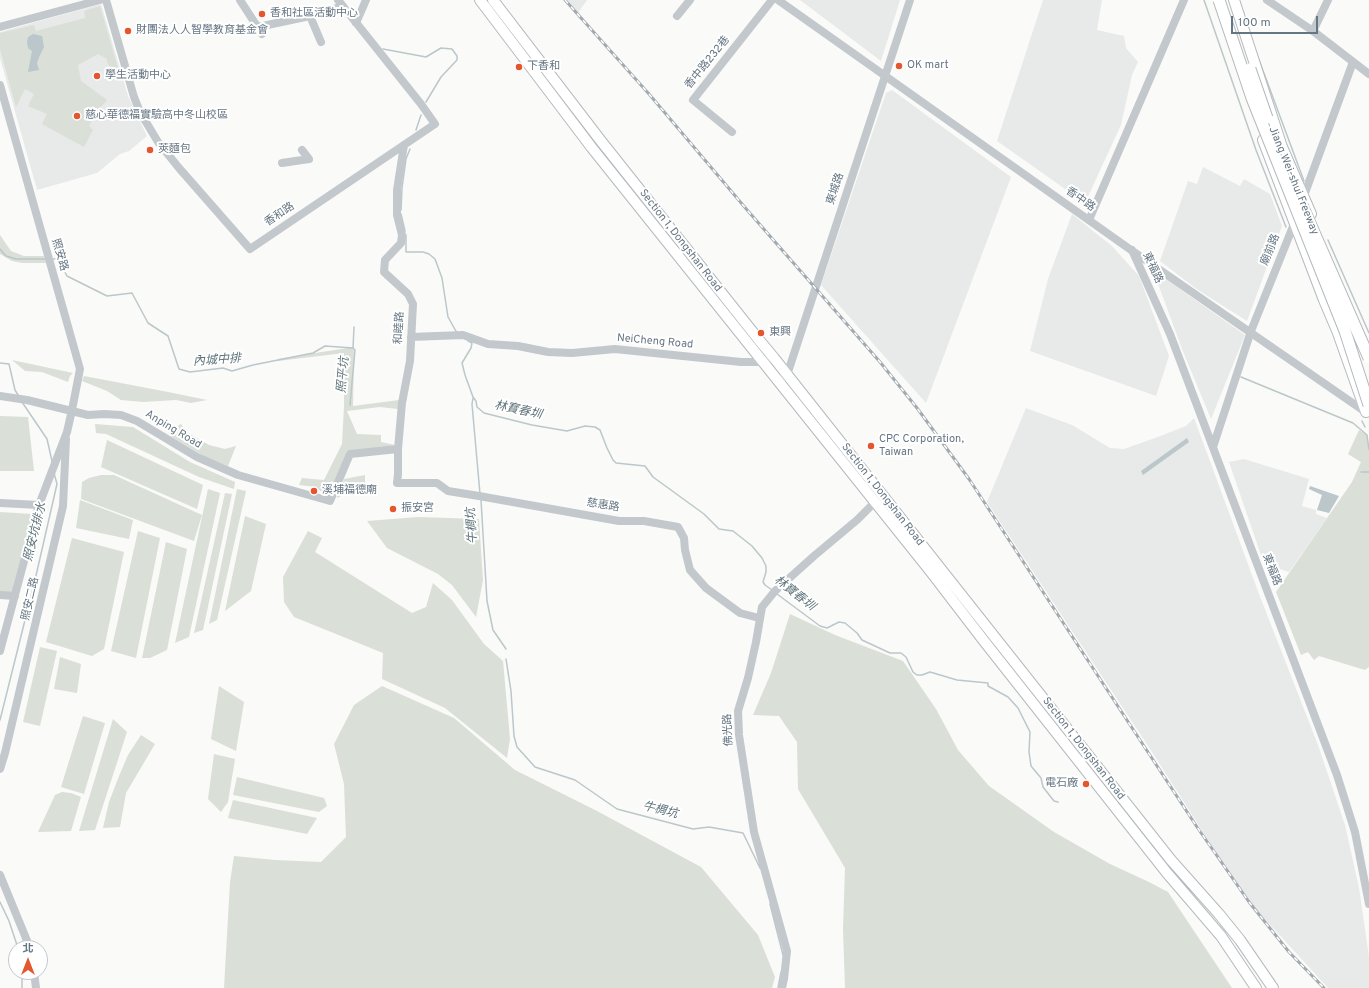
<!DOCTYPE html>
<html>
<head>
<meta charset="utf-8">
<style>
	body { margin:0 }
	#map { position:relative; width:1369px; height:988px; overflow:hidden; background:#fafaf8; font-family:Overpass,"Noto Sans TC",sans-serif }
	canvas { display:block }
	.north { position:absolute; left:8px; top:940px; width:40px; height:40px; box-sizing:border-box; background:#fff; border:1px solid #c1c8cd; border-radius:50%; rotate:0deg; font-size:11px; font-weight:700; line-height:16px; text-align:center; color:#657683 }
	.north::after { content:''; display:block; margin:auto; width:14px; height:18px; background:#e4572e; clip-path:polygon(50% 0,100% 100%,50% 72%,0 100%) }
	.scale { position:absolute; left:1231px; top:16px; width:87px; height:18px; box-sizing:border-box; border:2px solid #657683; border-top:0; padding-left:5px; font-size:12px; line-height:14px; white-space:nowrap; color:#657683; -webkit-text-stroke:3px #fff; paint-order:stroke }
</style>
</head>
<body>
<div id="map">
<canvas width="1369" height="988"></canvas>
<div class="north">北</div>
<div class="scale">100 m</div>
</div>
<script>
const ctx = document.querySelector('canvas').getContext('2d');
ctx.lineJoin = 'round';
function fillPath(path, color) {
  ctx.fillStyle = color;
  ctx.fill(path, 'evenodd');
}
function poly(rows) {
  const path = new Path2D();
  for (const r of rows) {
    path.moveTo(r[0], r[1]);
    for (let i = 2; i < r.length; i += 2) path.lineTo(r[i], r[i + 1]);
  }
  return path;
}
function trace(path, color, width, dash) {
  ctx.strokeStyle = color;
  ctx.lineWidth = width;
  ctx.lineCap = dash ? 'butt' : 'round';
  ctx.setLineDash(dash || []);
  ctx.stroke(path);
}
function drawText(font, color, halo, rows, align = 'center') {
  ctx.font = font + ' Overpass,"Noto Sans TC",sans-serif';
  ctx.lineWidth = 4;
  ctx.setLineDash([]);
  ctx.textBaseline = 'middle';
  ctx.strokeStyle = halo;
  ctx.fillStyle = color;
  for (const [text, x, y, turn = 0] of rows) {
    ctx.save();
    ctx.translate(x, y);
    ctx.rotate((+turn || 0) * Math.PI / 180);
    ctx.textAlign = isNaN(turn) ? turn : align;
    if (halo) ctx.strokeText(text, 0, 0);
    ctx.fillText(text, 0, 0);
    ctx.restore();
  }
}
const built = poly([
	[567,0,587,0,578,13],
	[800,0,900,0,881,61],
	[1043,0,1102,0,1097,30,1124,36,1126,48,1138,62,1132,75,1121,125,1085,203,997,141],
	[101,4,128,96,147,136,129,151,120,154,97,173,37,190,0,58,0,32],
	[892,90,1011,177,926,403,821,285,886,93],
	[1203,167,1240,186,1244,179,1270,194,1282,226,1247,321,1198,290,1160,261,1188,181,1197,184],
	[1072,214,1112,246,1139,276,1169,356,1156,396,1030,351,1048,279],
	[1153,270,1245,335,1211,419,1182,349],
	[1026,408,1072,425,1110,448,1124,449,1155,438,1186,426,1194,418,1259,594,1318,745,1345,825,1359,888,1369,957,1369,988,1328,988,1243,895,1152,752,987,502],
	[1244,459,1309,479,1302,506,1316,510,1316,514,1327,518,1289,572,1264,564,1229,462]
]);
const green = poly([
	[100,6,120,75,115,77,107,62,107,59,98,54,78,65,81,81,107,100,98,110,89,126,93,130,84,147,42,124,47,114,28,106,34,94,25,89,16,107,0,49,0,33,34,25,36,31,85,18,84,11],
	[0,235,11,251,24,256,44,256,46,263,22,263,12,261,0,254],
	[354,347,353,406,399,400,398,409,380,407,347,411,357,434,381,435,381,442,395,445,395,448,347,452,329,495,326,496,316,487,299,485,302,478,324,480,342,444,344,406,344,353,278,361,277,359],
	[12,360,73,373,70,376,68,382,42,372,25,371],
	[84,376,168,392,207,400,191,403,176,400,143,402,121,400,107,391,82,381],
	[0,416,28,417,34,471,0,471],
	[95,424,133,427,190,462,235,482,234,489,199,477,106,434,96,433],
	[181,424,185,431,209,445,225,449,236,446,228,466,204,456,170,436,172,429],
	[1359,430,1367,435,1369,453,1369,667,1365,670,1319,656,1314,660,1308,652,1301,655,1276,592,1352,482,1361,462,1348,454],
	[107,440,203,485,197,509,101,467],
	[101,475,114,475,202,515,194,541,81,499,82,482,89,478],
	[365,475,365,490,354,491,352,495,343,495,337,498,337,493,341,490,344,479],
	[208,489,220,493,189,637,175,643],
	[237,489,246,491,217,620,209,624],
	[225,493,232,494,203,630,194,633],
	[80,500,133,520,129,539,76,528],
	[0,512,32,514,12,593,0,592],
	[245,516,266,524,251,591,225,611],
	[418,517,479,519,483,580,476,617,452,585,438,574,387,548,367,521],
	[138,531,160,538,136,658,111,651],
	[308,531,322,538,315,552,412,613,426,607,433,583,452,600,484,644,503,661,510,739,507,758,445,708,382,679,383,653,294,617,284,602,283,577],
	[72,538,124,552,104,649,92,656,46,642],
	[166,542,187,549,167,650,150,658,142,658],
	[790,614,835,635,903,661,936,709,958,750,989,786,1054,832,1110,864,1149,882,1168,892,1232,988,845,988,843,929,845,868,798,789,797,742,779,716,753,715,771,673],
	[40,647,57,651,40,726,23,722],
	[60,657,81,664,77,693,54,689],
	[219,686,244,702,236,751,211,739],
	[382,686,454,718,515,770,597,811,701,867,758,935,775,977,772,988,224,988,230,882,234,856,275,860,321,862,346,837,344,784,334,744,354,705],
	[83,716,105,723,84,794,61,787],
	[113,719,127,732,95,830,79,831],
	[141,735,155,744,126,793,120,827,103,828,109,802,119,776,128,755],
	[214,754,235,759,228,802,221,812,208,799],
	[237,777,324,798,327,806,319,812,233,795],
	[62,792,71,793,81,797,71,831,38,832,55,795],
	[233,800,317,818,307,834,228,818]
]);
const water = poly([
	[33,34,42,36,44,47,39,57,37,63,39,70,28,72,32,51,28,48,27,42,28,37],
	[1187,438,1189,442,1143,475,1141,471],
	[1310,486,1339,496,1329,513,1317,510,1322,495,1309,489]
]);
const stream = poly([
	[1204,0,1256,150,1286,227],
	[1239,0,1244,14],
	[1252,41,1304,181],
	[383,49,426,57,441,48,452,49,457,56,457,60,441,77,426,102],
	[416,130,421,115],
	[401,210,402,188,406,159,410,149],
	[401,214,405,231],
	[406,235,406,252,423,252,429,254,435,259,442,278,448,317,457,333],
	[1328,240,1369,333],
	[0,249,6,256,16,259,47,259],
	[53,259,58,259,67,276,107,296,132,293,148,323,168,336,179,369,190,372,223,368,232,371,253,365,313,353,325,346,353,348],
	[468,341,472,343,471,348,462,363,465,375,473,397,476,401,477,407,484,413,532,425,567,431,585,426,595,427,600,430,607,448,613,460,616,463,645,466,653,477,704,514,719,529,733,531,752,546,762,558,766,566,766,572,763,582,765,585,772,590],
	[0,363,9,364,15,390,18,395],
	[1241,377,1353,423,1367,435,1369,450],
	[473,398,472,404,480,494],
	[22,402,47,439,52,461],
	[350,405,355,350,353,348,354,327],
	[1362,421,1365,427],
	[1361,472,1369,472],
	[481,500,487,601,493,630,504,646,506,649],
	[777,594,820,626,827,628,839,622,845,623,857,633,862,640,890,653,901,653,906,657,913,672,917,675,922,675,930,672,957,680,988,683,988,686,1008,697,1018,708,1030,732,1029,752,1031,766,1041,778,1043,787,1054,801,1058,802],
	[506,659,511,691,514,736,517,747,535,767,575,780,617,809,693,829,709,827,743,833,760,868],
	[0,720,35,580,57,484,54,473],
	[0,902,9,921,18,948],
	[770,904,783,955],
	[22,988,22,972],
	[778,988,781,972]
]);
const minor = poly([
	[106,0,134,97,140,112,158,142,179,168,250,249,435,124,421,104,338,0],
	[240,0,262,34],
	[778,0,1131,250,1367,413],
	[1267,0,1313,31,1369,74],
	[310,16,321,42],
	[677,16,690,0],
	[356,23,366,0],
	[0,27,100,0],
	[258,27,310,16,343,6],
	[1313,31,1328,0],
	[0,85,80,369,72,410,67,432,39,505,0,651],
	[732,132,693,100,772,0],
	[404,145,397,190,397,215,402,235,401,243,385,260,384,272,408,294,413,304,410,361,402,403,398,449,398,474,397,483,437,483,448,491,479,496,619,521,644,521,678,527,684,538,685,550,690,570,706,588,740,613,759,618],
	[282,163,309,159,302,150],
	[1302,201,1353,62],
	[1089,220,1184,0],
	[1132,250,1170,334,1337,775,1355,832,1369,904],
	[411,337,463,335,488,344,518,346,548,352,572,353,615,349,741,362,764,362,774,358],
	[784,377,787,375,910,0],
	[0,396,27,400,88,415,104,414,121,415,137,421,197,457,238,475,330,501,350,454,398,449],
	[1213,447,1251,331,1296,219],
	[0,503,39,505],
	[0,595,15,596],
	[0,769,5,753,63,506,66,439],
	[0,875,30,948],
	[34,972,36,988],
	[782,988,784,979,787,951,754,832,739,735,738,711,748,678,756,642,762,607,775,591,814,556,857,520,875,502,879,500]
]);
const major = poly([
	[480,0,592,148,931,572,984,641,1167,873,1221,936,1256,988],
	[493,0,601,141,759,340,774,358,1171,860,1219,914,1240,940,1273,988],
	[1234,0,1282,147,1311,214],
	[1263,140,1324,300,1338,333,1366,412]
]);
const rail = poly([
	[565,0,649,94,748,211,880,362,917,408,969,479,1197,827,1249,902,1289,952,1324,988]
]);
const highwayBridge = poly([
	[1219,0,1252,98,1345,331,1369,405],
	[1250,69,1267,118],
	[1302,205,1369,358]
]);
const markers = [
	[262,14,4,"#e4572e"],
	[128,31,4,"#e4572e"],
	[899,66,4,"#e4572e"],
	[519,67,4,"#e4572e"],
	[97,76,4,"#e4572e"],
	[77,116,4,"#e4572e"],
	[150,150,4,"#e4572e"],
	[761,333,4,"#e4572e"],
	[871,446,4,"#e4572e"],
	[314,491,4,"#e4572e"],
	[393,509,4,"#e4572e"],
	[1086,784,4,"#e4572e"]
];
const poiNames = [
	["香和社區活動中心",270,14],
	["財團法人人智學教育基金會",136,31],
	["OK mart",907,66],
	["下香和",527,67],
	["學生活動中心",105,76],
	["慈心華德福實驗高中冬山校區",85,116],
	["莢麵包",158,150],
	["東興",769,333],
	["CPC Corporation,",879,440],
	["Taiwan",879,453],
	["溪埔福德廟",322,491],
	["振安宮",401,509],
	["電石廠",1078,784,"right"]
];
const streetNames = [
	["香中路232巷",708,63,-51],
	["Jiang Wei-shui Freeway",1293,181,68],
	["東城路",836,189,-72],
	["香中路",1080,200,35],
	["香和路",280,215,-34],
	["Section 1, Dongshan Road",680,241,52],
	["廟前路",1271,250,-68],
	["照安路",59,255,74],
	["東福路",1152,268,65],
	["和睦路",400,328,-87],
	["NeiCheng Road",655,342,5],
	["Anping Road",173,430,31],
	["Section 1, Dongshan Road",882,495,52],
	["慈惠路",603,506,9],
	["東福路",1271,570,69],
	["照安二路",31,599,-77],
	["佛光路",729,730,-93],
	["Section 1, Dongshan Road",1083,749,52]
];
const waterNames = [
	["內城中排",217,361,-4],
	["照平坑",344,375,-85],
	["林寶春圳",518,411,12],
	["牛椆坑",473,526,-94],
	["照安坑排水",36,532,-76],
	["林寶春圳",794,594,38],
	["牛椆坑",660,811,14]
];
fillPath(built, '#e8e9e9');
fillPath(green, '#dadfd7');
fillPath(water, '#bbc7cb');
trace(stream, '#bbc7cb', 1.5);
trace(major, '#b5babe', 12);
trace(minor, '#c3c8cc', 8);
trace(major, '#fff', 10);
trace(rail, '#a2aab0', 3);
trace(rail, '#fff', 1.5, [4.5]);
trace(highwayBridge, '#b4b9bd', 13, []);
trace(highwayBridge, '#fff', 11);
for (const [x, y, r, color] of markers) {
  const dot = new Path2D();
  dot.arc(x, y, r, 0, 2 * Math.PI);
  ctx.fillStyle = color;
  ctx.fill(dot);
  trace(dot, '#fff', 1.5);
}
drawText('11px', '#657683', '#fff', poiNames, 'left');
drawText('11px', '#657683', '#fff', streetNames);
drawText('italic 12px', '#60757c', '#fff', waterNames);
</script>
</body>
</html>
